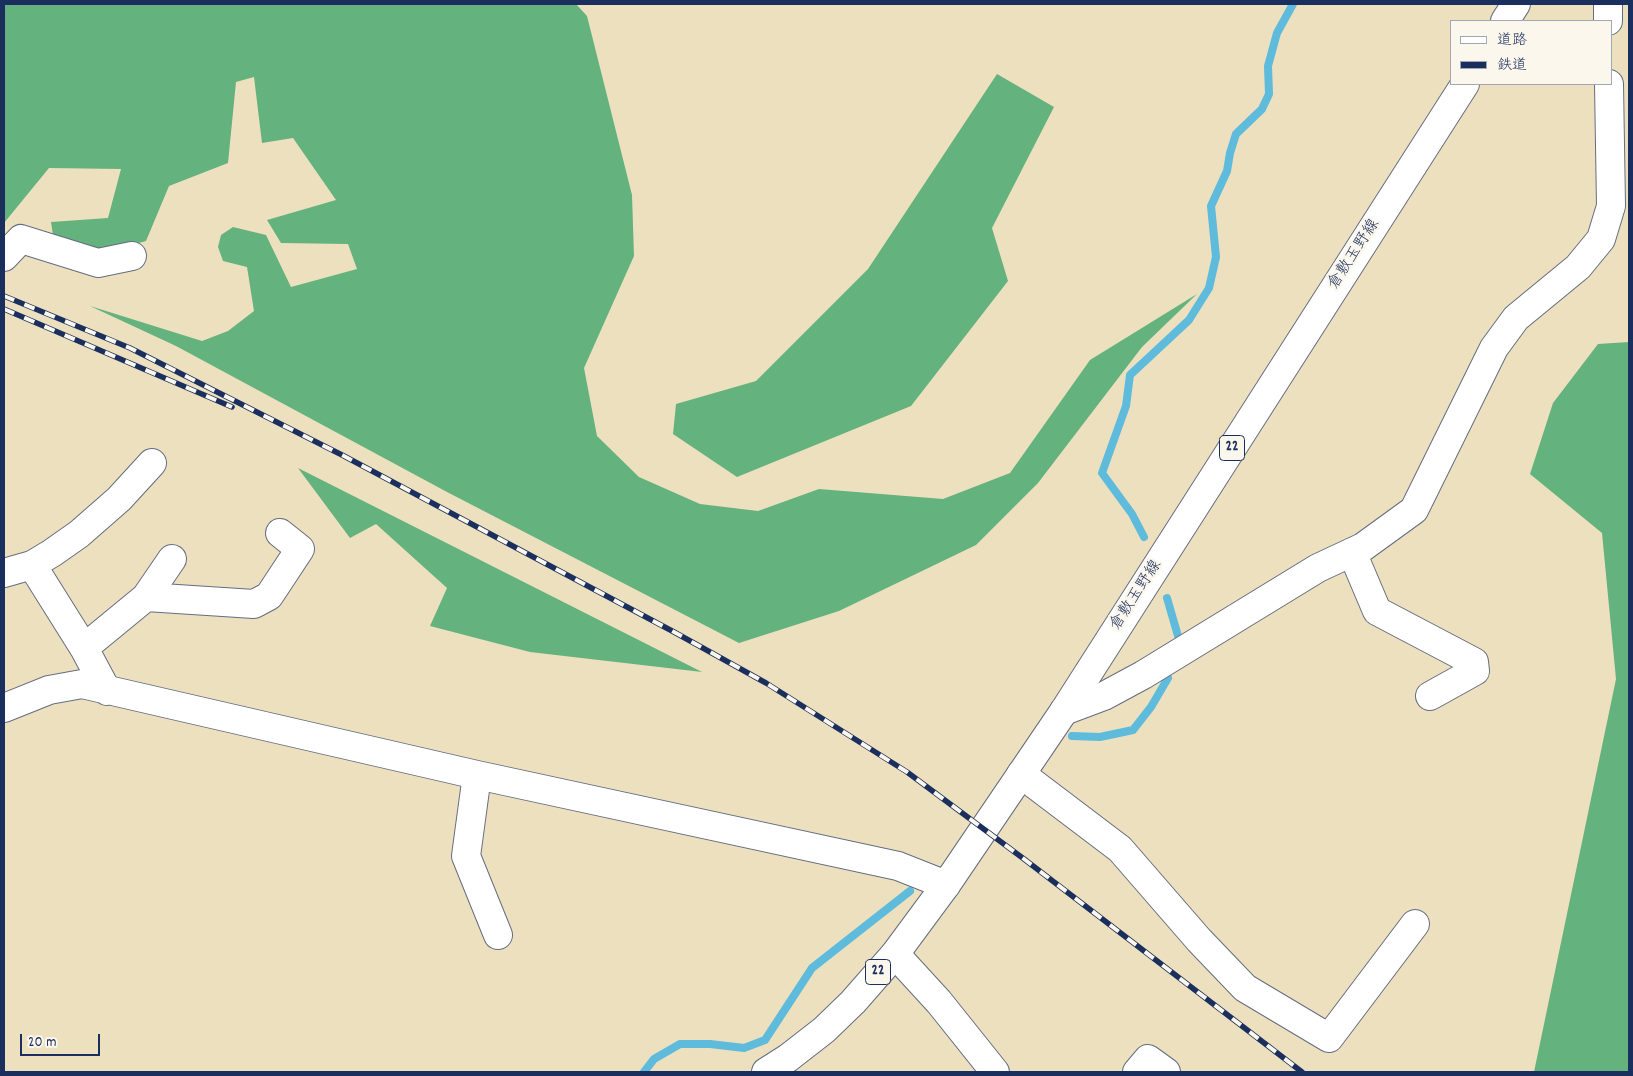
<!DOCTYPE html>
<html>
<head>
<meta charset="utf-8">
<style>
	body { margin:0 }
	#map { position:relative; width:1633px; height:1076px; overflow:hidden; background:#ede0bf; font-family:Dekko,"Klee One",sans-serif }
	canvas { display:block }
	.frame { position:absolute; inset:0; border:5px solid #1b2f5e; pointer-events:none }
	.legend { position:absolute; left:1450px; top:20px; width:162px; height:65px; box-sizing:border-box; background:#fbf7ec; border:1px solid #a1a7b3; margin:0; padding:6px 9px; list-style:none; font-size:15px; color:#1b2f5e }
	.legend li { display:flex; align-items:center; gap:10px; height:25px }
	.legend b { width:25px; border:1px solid #a1a7b3 }
	.scale { position:absolute; left:20px; top:1034px; width:80px; height:22px; box-sizing:border-box; border:2px solid #1b2f5e; border-top:0; padding-left:6px; font-size:15px; line-height:18px; white-space:nowrap; color:#1b2f5e; -webkit-text-stroke:4px #fbf7ec; paint-order:stroke }
</style>
</head>
<body>
<div id="map">
<canvas width="1633" height="1076"></canvas>
<div class="frame"></div>
<ul class="legend">
<li><b style="height:6px;background:#fff"></b>道路</li>
<li><b style="height:6px;background:#1b2f5e"></b>鉄道</li>
</ul>
<div class="scale">20 m</div>
</div>
<script>
const ctx = document.querySelector('canvas').getContext('2d');
ctx.lineJoin = 'round';
function fillPath(path, color) {
  ctx.fillStyle = color;
  ctx.fill(path, 'evenodd');
}
function poly(rows) {
  const path = new Path2D();
  for (const r of rows) {
    path.moveTo(r[0], r[1]);
    for (let i = 2; i < r.length; i += 2) path.lineTo(r[i], r[i + 1]);
  }
  return path;
}
function trace(path, color, width, dash) {
  ctx.strokeStyle = color;
  ctx.lineWidth = width;
  ctx.lineCap = dash ? 'butt' : 'round';
  ctx.setLineDash(dash || []);
  ctx.stroke(path);
}
function drawText(font, color, halo, rows, align = 'center') {
  ctx.font = font + ' Dekko,"Klee One",sans-serif';
  ctx.lineWidth = 5;
  ctx.setLineDash([]);
  ctx.textBaseline = 'middle';
  ctx.strokeStyle = halo;
  ctx.fillStyle = color;
  for (const [text, x, y, turn = 0] of rows) {
    ctx.save();
    ctx.translate(x, y);
    ctx.rotate((+turn || 0) * Math.PI / 180);
    ctx.textAlign = isNaN(turn) ? turn : align;
    if (halo) ctx.strokeText(text, 0, 0);
    ctx.fillText(text, 0, 0);
    ctx.restore();
  }
}
const forest = poly([
	[4,4,576,4,587,16,632,195,634,256,584,368,597,436,639,477,700,504,758,511,819,489,943,499,1010,473,1090,360,1197,294,1142,347,1038,483,976,545,839,611,739,643,447,492,176,346,90,306,202,341,228,331,254,311,247,267,223,261,218,247,221,235,233,227,266,235,291,287,357,269,348,244,281,243,267,220,336,200,293,138,262,143,254,77,236,82,228,163,169,186,146,241,103,253,53,235,51,222,108,218,121,169,49,168,4,223],
	[997,74,1054,107,992,228,1008,281,911,406,737,477,673,434,676,404,756,381,868,269],
	[1629,342,1629,1072,1534,1072,1616,679,1602,533,1530,474,1553,403,1598,344],
	[298,468,702,672,530,652,430,626,447,588,376,524,350,538]
]);
const stream = poly([
	[1144,537,1132,514,1102,473,1126,406,1130,375,1189,320,1209,288,1216,257,1211,206,1227,171,1230,153,1236,134,1262,109,1269,94,1268,66,1277,33,1293,4],
	[1167,598,1178,636],
	[1072,736,1100,737,1133,730,1151,707,1168,678],
	[644,1072,654,1059,680,1044,710,1044,744,1048,765,1040,812,968,910,891]
]);
const street = poly([
	[1608,4,1608,21],
	[4,257,21,239,98,263,132,256],
	[1352,552,1377,611,1474,662,1475,671,1430,696],
	[32,565,84,648,107,691],
	[4,573,32,565,52,553,79,534,119,499,152,463],
	[146,597,254,604,269,596,300,549,280,533],
	[84,648,146,597,172,559],
	[4,708,49,690,82,684,477,775,898,866,946,885],
	[1064,711,1104,696,1143,675,1318,568,1363,547,1414,510,1494,348,1516,318,1578,267,1601,239,1611,206,1609,84],
	[1021,774,1120,849,1199,940,1245,988,1329,1038,1415,924],
	[477,775,466,856,498,935],
	[895,954,939,1002,995,1072],
	[1137,1072,1148,1059,1166,1072]
]);
const primary = poly([
	[1505,21,1516,4],
	[766,1072,788,1058,824,1030,853,1002,895,954,946,885,1064,711,1465,84]
]);
const rail = poly([
	[4,296,130,348,344,456,674,632,766,683,907,772,1024,859,1302,1072],
	[4,309,232,407]
]);
const shields = [
	[1232,448,25],
	[878,972,25]
];
const shieldNames = [
	["22",1232,448],
	["22",878,972]
];
const streetNames = [
	["倉敷玉野線",1355,255,-57],
	["倉敷玉野線",1137,596,-57]
];
fillPath(forest, '#64b27d');
trace(stream, '#5ebbdc', 8);
trace(street, '#646d80', 30);
trace(primary, '#646d80', 30);
trace(street, '#fff', 28);
trace(primary, '#fff', 28);
trace(rail, '#1b2f5e', 5.5);
trace(rail, '#fbf7ec', 4, [11]);
for (const [x, y, w] of shields) {
  const box = new Path2D();
  box.roundRect(x - w / 2, y - 12.5, w, 25, 4);
  ctx.fillStyle = '#fbf7ec';
  ctx.fill(box);
  trace(box, '#1b2f5e', 1);
}
drawText('bold 15px', '#1b2f5e', null, shieldNames);
drawText('16px', '#1b2f5e', '#fbf7ec', streetNames);
</script>
</body>
</html>
